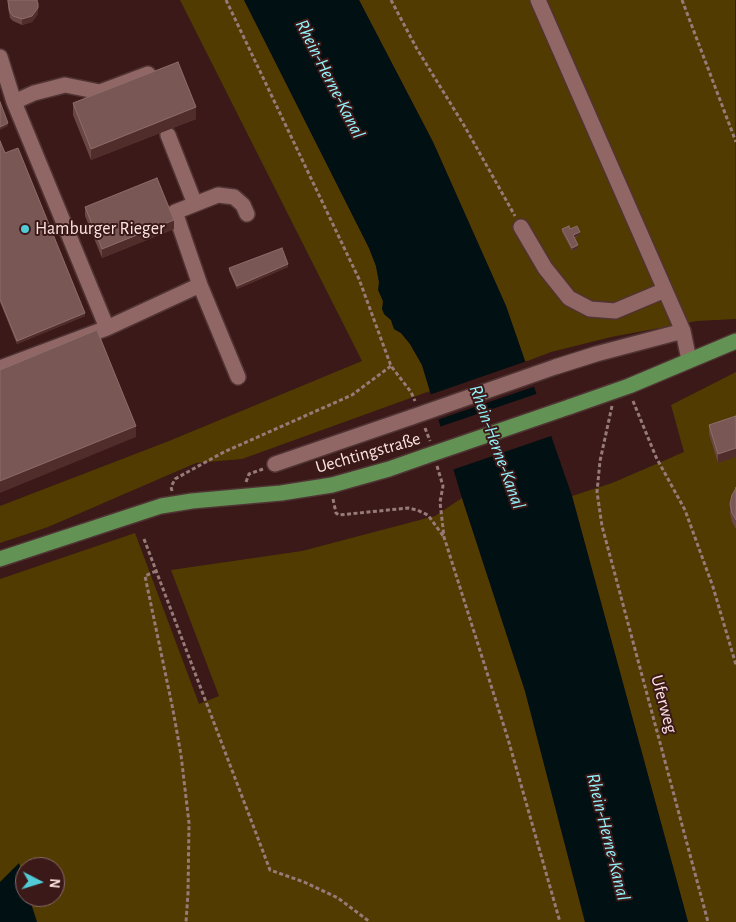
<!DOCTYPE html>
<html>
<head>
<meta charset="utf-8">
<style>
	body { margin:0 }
	#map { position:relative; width:736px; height:922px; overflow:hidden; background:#3a1918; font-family:"Alegreya Sans",sans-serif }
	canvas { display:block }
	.north { position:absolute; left:15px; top:857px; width:50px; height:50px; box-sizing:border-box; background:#3a1918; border:1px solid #886a69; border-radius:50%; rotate:95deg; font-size:14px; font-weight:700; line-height:20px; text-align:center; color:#fce4e2 }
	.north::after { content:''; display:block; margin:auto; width:18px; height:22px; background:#52cbd7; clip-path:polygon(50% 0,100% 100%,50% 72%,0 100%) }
</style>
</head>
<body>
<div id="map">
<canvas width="736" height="922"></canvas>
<div class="north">N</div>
</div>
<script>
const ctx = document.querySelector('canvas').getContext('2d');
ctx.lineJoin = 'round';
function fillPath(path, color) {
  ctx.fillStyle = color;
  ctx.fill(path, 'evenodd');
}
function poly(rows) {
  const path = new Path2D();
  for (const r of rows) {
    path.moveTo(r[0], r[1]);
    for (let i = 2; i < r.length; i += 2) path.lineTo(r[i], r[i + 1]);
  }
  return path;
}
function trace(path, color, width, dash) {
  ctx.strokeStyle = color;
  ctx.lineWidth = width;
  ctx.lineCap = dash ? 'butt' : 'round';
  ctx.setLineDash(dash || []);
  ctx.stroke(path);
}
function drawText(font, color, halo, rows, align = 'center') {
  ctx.font = font + ' "Alegreya Sans",sans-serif';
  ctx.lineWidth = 4;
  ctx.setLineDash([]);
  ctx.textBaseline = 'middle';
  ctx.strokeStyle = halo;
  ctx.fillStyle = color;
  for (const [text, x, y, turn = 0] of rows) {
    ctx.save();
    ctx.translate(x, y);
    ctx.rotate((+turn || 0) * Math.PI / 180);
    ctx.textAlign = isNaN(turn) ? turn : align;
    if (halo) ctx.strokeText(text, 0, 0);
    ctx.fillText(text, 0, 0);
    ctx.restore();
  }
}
const green = poly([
	[180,0,244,0,369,248,376,266,379,282,379,290,383,301,384,314,391,320,394,329,401,333,410,344,422,365,430,391,242,459,196,463,48,527,0,543,0,506,169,441,362,361],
	[359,0,735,0,736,319,697,321,611,337,551,352,525,362,506,306,433,142],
	[736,372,736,922,688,922,572,496,612,483,684,452,671,405],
	[462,498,525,691,585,922,0,922,0,579,135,533,199,704,219,696,171,570,302,551,435,516],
	[25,867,55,867,55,897,25,897]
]);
const water = poly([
	[244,0,359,0,433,142,506,306,572,496,688,922,585,922,525,691,462,498,422,365,410,344,401,333,394,329,391,320,384,314,382,309,383,301,378,290,379,282,376,266,369,248],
	[19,863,25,882,25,897,29,897,37,922,0,922,0,882]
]);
const pier = poly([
	[527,361,536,386,437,420,429,395],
	[539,393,554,435,452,470,439,427]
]);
const path = poly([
	[226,0,359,279,391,366,411,392,415,401],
	[391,0,417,49,465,127,515,216],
	[682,0,736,142],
	[633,401,656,457,685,510,713,587,736,665],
	[612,406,600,461,597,492,602,526,708,922],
	[425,428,430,441],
	[437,466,443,486,440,502,444,537,508,739,560,922],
	[246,482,249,474,263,469],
	[172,491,171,487,175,479,193,469,224,452,352,395,391,366],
	[333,499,336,513,339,515,408,508,417,510,428,515,444,537],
	[144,539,270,870,304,882,338,898,370,922],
	[156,571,145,576,173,710,181,755,189,823,188,893,186,922]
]);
const minor = poly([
	[538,0,683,331,689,360],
	[0,57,14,102,107,328,0,368],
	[14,102,34,93,65,85,100,92,148,74],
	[168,135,195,204],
	[521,227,545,268,569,298,590,309,615,311,665,290],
	[200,285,238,377],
	[107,328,200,285,175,212,218,195,234,197,243,205,247,214],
	[555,367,596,354,683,331],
	[275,464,412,417]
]);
const major = poly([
	[569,407,629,386,736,341],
	[0,559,161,506,192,501,281,493,332,485,389,469,426,456]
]);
const minorBridge = poly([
	[412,417,555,367]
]);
const majorBridge = poly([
	[426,456,569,407]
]);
const wall = poly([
	[8,2,38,10,38,14,32,22,22,25,13,21,10,18,8,8],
	[73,103,196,119,91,160,73,115],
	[0,141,5,153,85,316,17,344,0,302],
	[85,207,174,229,102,258,85,216],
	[562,229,570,229,580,235,575,238,578,248,572,251,562,232],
	[288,267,237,289,229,271,229,268],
	[736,416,718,463,709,434,709,425],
	[736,487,736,529,732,522,730,513,730,504]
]);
const shadedWall = poly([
	[38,4,38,14,32,22,22,25,22,19],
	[196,107,196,119,91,160,91,149],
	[8,123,8,126,0,130,0,127],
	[174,220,174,229,102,258,102,249],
	[580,232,580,235,573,238,573,235],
	[578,245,578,248,572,251,572,248],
	[288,264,288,267,237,289,237,286],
	[85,313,85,316,17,344,17,341],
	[136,426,136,437,0,493,0,481],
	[736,448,736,457,718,463,718,454]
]);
const building = poly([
	[8,0,37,0,38,4,38,8,32,16,22,19,13,16,10,12,8,2,8,0],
	[178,62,196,107,91,149,73,103,178,62],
	[0,102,8,123,0,127,0,102],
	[0,141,5,153,18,148,85,313,17,341,0,299,0,141],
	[157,178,174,220,102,249,85,207,157,178],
	[569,226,570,229,577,226,580,232,573,235,578,245,572,248,562,229,569,226],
	[282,248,288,264,237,286,229,268,282,248],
	[97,330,136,426,0,481,0,370,97,330],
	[736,416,736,448,718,454,709,425,736,416],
	[736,488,736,487,736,520,732,513,730,504,732,495,736,488]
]);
const markers = [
	[25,229,5,"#52cbd7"]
];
const poiNames = [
	["Hamburger Rieger",35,229]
];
const streetNames = [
	["Uechtingstraße",368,453,-16],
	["Uferweg",664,704,75]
];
const waterNames = [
	["Rhein-Herne-Kanal",330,79,63],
	["Rhein-Herne-Kanal",497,447,70],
	["Rhein-Herne-Kanal",608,837,76]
];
fillPath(green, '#523b01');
fillPath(water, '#011012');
fillPath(pier, '#3a1918');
trace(minor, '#503434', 18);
trace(major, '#503434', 18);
trace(path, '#977b79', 3, [4, 2.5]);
trace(minor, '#906764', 15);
trace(major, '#629254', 15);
trace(minorBridge, '#503434', 18, []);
trace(majorBridge, '#503434', 18, []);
trace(minorBridge, '#906764', 15);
trace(majorBridge, '#629254', 15);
fillPath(wall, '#694643');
fillPath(shadedWall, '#502d2b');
fillPath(building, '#795754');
trace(building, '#8d6d6a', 1);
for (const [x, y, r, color] of markers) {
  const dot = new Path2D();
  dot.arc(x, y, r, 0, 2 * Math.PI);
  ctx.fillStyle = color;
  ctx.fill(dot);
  trace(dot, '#3a1918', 2);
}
drawText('18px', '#fce4e2', '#3a1918', poiNames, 'left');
drawText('18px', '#fce4e2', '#3a1918', streetNames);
drawText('italic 19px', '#93f4fe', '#3a1918', waterNames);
</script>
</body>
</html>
